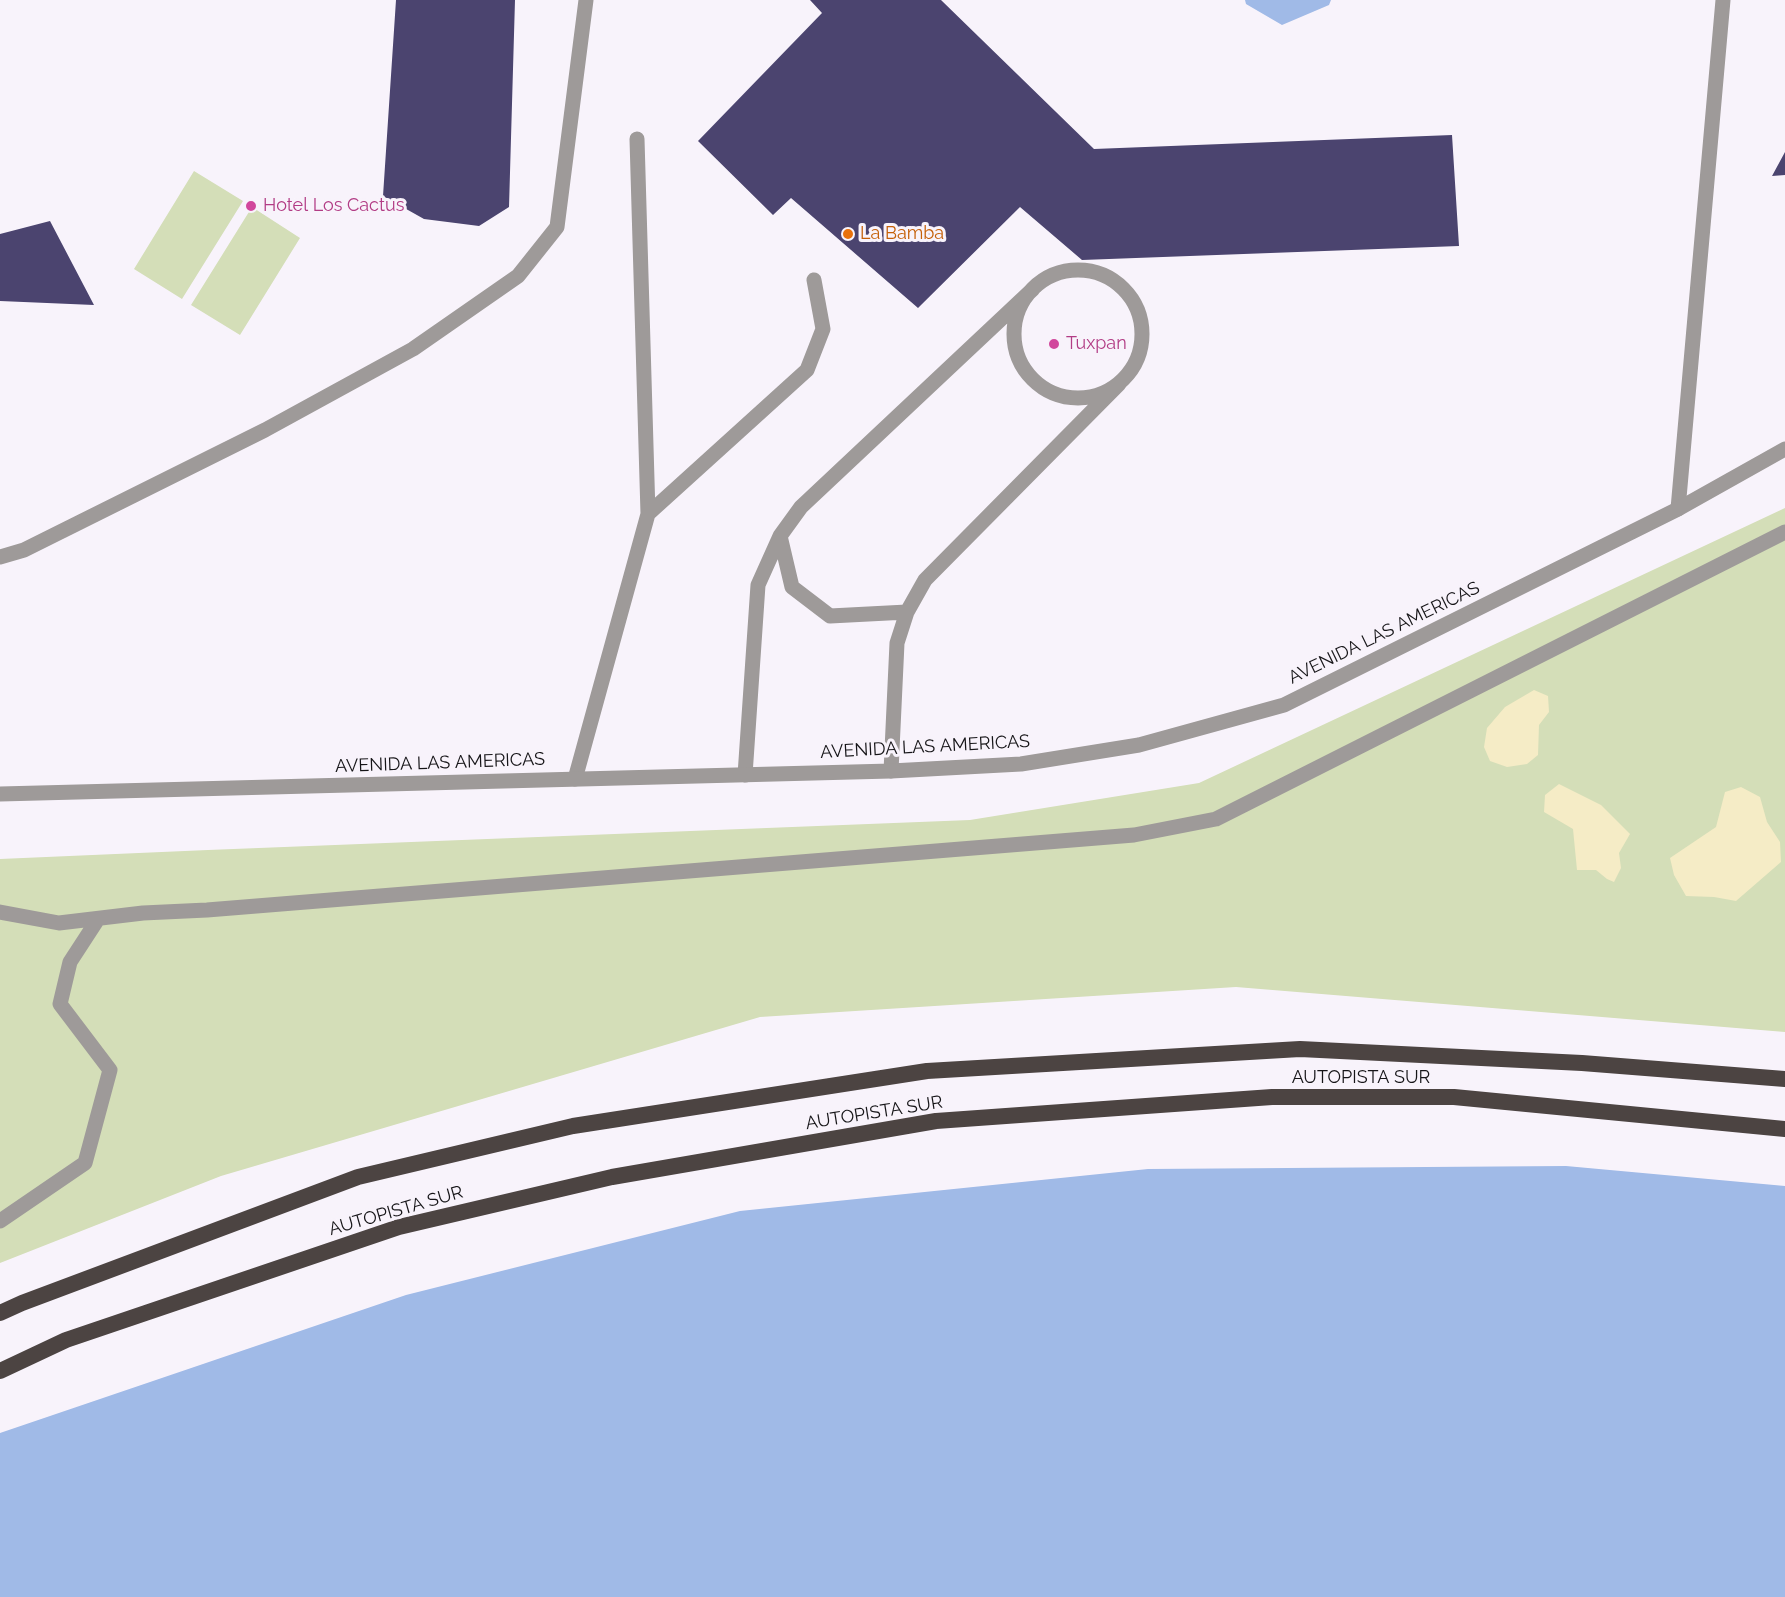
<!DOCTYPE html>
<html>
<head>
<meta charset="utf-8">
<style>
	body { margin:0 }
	canvas { display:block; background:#f8f3fb }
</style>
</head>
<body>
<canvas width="1785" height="1597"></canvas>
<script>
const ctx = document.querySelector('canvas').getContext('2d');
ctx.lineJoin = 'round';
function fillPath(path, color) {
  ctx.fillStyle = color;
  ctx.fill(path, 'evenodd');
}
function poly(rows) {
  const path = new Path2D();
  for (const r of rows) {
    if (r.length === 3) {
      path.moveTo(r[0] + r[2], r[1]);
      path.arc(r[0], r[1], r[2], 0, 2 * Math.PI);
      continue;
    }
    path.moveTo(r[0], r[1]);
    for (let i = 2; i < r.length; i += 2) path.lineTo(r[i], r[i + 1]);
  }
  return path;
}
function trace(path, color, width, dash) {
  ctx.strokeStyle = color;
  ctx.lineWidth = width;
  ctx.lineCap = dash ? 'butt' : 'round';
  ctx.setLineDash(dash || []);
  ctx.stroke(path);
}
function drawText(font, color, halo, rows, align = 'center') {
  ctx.font = font + ' Raleway,sans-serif';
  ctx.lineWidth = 6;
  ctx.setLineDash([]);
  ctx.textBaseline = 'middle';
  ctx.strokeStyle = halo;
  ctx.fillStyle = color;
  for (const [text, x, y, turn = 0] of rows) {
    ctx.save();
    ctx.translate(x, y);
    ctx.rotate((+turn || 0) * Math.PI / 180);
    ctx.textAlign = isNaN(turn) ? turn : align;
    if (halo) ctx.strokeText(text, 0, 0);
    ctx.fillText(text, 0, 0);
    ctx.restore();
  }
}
const green = poly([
	[194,171,243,201,182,299,134,269],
	[252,207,300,238,240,335,191,305],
	[1785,508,1785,1032,1236,987,760,1017,221,1176,0,1263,0,859,208,850,970,820,1199,783]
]);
const sand = poly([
	[1534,690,1548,696,1549,712,1539,725,1538,755,1527,764,1507,767,1490,761,1484,747,1487,728,1505,707],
	[1559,784,1601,805,1630,834,1619,853,1621,868,1614,882,1607,879,1596,870,1577,870,1573,829,1544,812,1545,795],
	[1741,787,1760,797,1767,822,1780,842,1781,862,1736,901,1714,897,1686,896,1674,875,1670,858,1716,827,1725,792]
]);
const water = poly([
	[1245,0,1331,0,1329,5,1282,25,1246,4],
	[1566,1166,1785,1186,1785,1597,0,1597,0,1433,406,1295,740,1211,1148,1169]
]);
const building = poly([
	[396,0,515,0,509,207,479,226,424,219,383,196],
	[810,0,941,0,1094,149,1452,135,1459,246,1082,260,1020,207,918,308,791,198,773,215,698,141,822,13],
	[1785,152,1785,175,1772,176],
	[50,221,94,305,0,301,0,234]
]);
const service = poly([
	[637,139,648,514],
	[1078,334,64],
	[1678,509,1723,0],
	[780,536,792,587,830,616,907,612],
	[0,557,24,550,265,430,413,349,518,276,557,227,586,0],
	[891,771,897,643,907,612,925,580,1119,384],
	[745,775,758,585,780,536,801,507,1033,289],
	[575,779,648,514,807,370,823,329,814,280]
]);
const minor = poly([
	[0,794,891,771,1021,764,1139,745,1284,705,1678,509,1785,449],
	[0,912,59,923,143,913,207,910,1134,835,1216,819,1785,532],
	[0,1221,85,1163,110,1070,60,1004,70,962,98,919]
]);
const trunk = poly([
	[0,1313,22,1303,358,1177,573,1126,927,1071,1300,1049,1582,1063,1785,1079],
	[0,1371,66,1340,399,1227,612,1177,936,1121,1272,1097,1454,1097,1785,1129]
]);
const markers = [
	[251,206,6,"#d1479c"],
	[848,234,6,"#e8710a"],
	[1054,344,6,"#d1479c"]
];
const hotelNames = [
	["Hotel Los Cactus",263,206],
	["Tuxpan",1066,344]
];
const foodNames = [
	["La Bamba",860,234]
];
const streetNames = [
	["AVENIDA LAS AMERICAS",1384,633,-26],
	["AVENIDA LAS AMERICAS",925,747,-3],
	["AVENIDA LAS AMERICAS",440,763,-2],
	["AUTOPISTA SUR",1361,1078],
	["AUTOPISTA SUR",874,1113,-9],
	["AUTOPISTA SUR",396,1211,-16]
];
fillPath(green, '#d4deb8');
fillPath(sand, '#f5ecc6');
fillPath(water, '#a0bae7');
fillPath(building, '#4b446f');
trace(service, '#9e9a99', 15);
trace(minor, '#9e9a99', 15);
trace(trunk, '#4c4442', 16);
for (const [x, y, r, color] of markers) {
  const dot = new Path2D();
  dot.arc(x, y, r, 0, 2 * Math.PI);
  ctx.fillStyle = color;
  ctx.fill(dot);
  trace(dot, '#f8f3fb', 2);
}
drawText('18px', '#b23c85', '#f8f3fb', hotelNames, 'left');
drawText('18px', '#c56008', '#f8f3fb', foodNames, 'left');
drawText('18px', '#161518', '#f8f3fb', streetNames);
</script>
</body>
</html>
